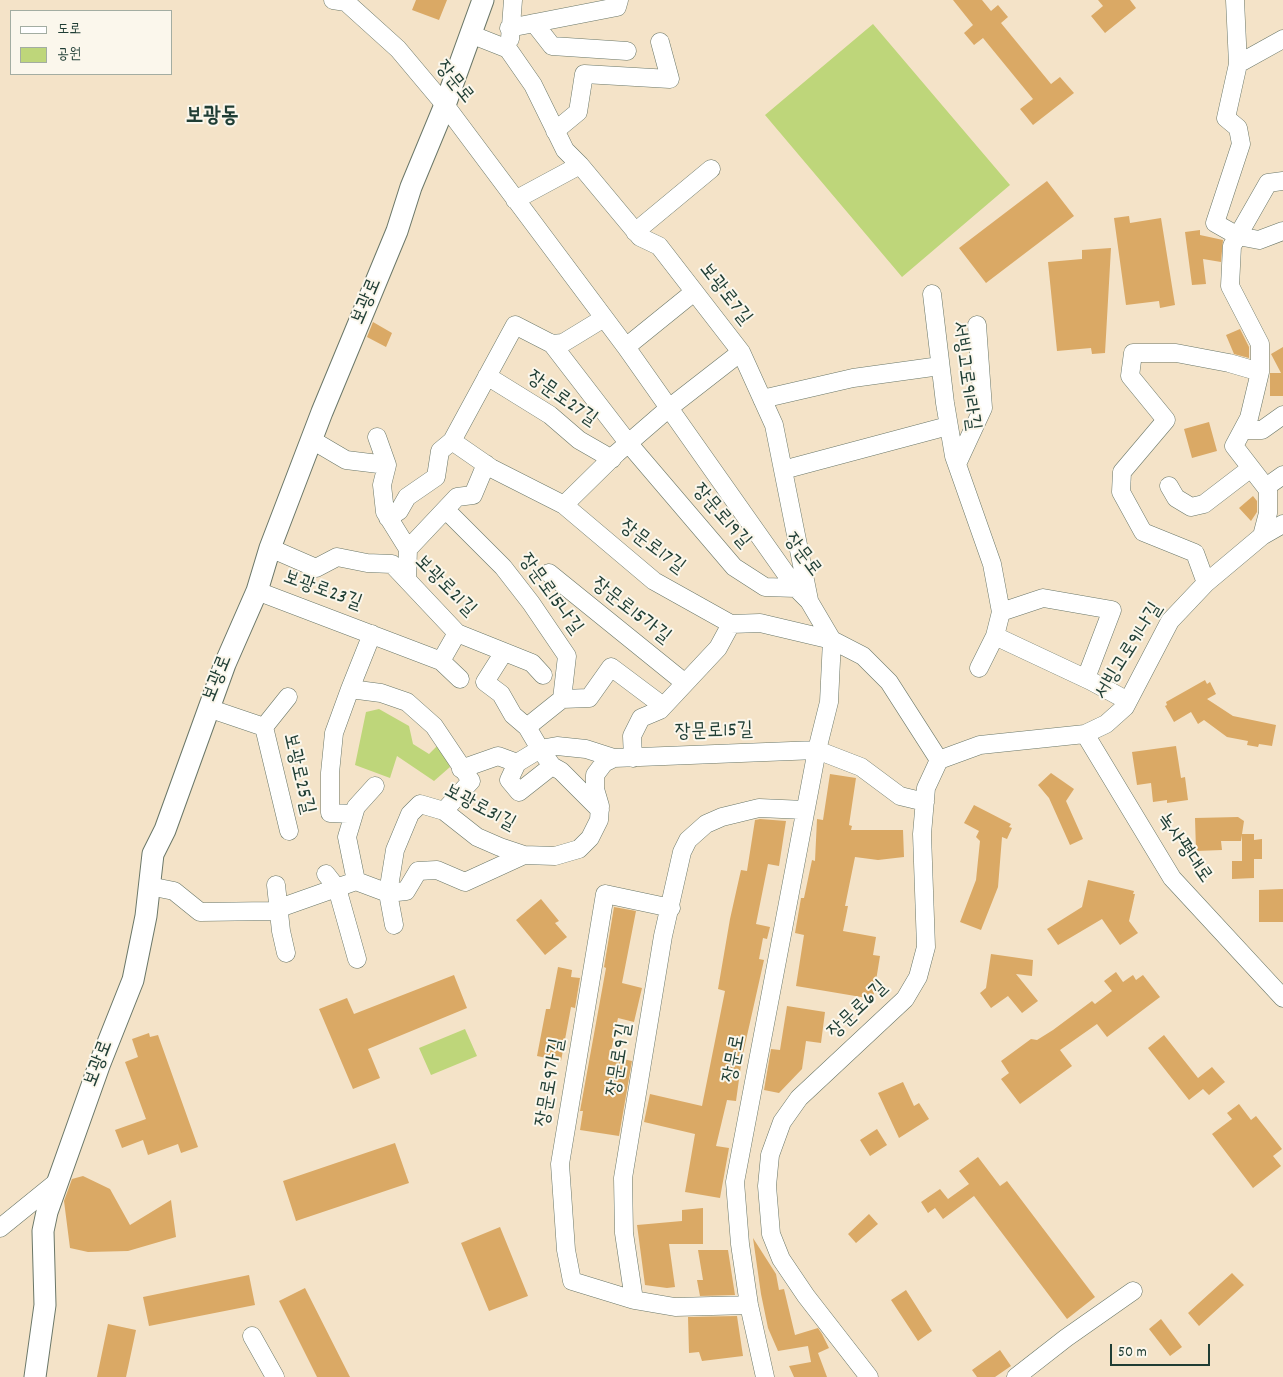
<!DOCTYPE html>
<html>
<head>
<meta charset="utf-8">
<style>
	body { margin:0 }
	#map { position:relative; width:1283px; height:1377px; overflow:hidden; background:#f4e3c8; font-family:Dekko,"Poor Story",sans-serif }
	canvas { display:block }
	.legend { position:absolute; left:10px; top:10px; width:162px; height:65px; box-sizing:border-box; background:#fbf7ec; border:1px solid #a3ada2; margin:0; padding:6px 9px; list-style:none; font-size:15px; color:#1f3d34 }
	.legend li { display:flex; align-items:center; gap:10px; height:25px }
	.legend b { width:25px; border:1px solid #a3ada2 }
	.scale { position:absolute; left:1110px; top:1344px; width:100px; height:22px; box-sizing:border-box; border:2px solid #1f3d34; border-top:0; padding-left:6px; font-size:15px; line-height:18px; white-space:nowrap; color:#1f3d34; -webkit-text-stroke:4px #fbf7ec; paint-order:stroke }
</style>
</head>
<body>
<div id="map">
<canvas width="1283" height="1377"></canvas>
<ul class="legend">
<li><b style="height:6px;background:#fff"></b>도로</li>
<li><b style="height:14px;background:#bed67a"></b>공원</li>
</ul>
<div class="scale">50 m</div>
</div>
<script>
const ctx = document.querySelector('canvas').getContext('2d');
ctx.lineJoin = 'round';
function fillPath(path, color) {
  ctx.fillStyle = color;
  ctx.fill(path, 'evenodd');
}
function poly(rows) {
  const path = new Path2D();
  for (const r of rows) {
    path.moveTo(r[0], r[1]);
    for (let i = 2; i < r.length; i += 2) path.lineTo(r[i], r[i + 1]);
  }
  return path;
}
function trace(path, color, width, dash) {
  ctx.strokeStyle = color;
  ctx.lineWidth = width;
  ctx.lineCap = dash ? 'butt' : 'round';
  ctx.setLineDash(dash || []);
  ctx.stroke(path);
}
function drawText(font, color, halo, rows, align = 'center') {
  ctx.font = font + ' Dekko,"Poor Story",sans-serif';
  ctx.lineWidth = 4;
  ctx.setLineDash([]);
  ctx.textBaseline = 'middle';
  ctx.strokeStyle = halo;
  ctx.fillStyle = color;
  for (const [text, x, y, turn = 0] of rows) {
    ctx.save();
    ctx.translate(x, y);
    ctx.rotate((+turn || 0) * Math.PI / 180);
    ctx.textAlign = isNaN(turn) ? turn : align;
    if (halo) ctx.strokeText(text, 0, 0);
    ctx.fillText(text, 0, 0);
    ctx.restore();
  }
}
const green = poly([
	[873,24,1010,185,902,277,765,115],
	[379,709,409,726,413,744,429,754,439,744,450,767,434,781,397,756,390,778,355,765,366,712],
	[465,1029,477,1056,431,1075,419,1048]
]);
const building = poly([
	[416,0,447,0,439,20,412,10],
	[953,0,982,0,991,11,998,5,1008,17,1001,23,1051,84,1060,77,1074,93,1033,125,1020,109,1033,99,983,38,974,45,964,33,973,25],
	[1098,0,1130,0,1136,8,1105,33,1091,16,1103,6],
	[1047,181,1074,216,986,283,959,248],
	[1129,216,1130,223,1161,218,1175,305,1160,308,1159,301,1126,305,1114,218],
	[1200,230,1200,235,1223,240,1221,262,1203,259,1206,284,1192,285,1185,232],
	[1111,248,1105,353,1092,354,1091,348,1057,351,1048,262,1082,259,1082,250],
	[373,322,392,333,386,347,367,337],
	[1240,329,1249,347,1249,358,1234,354,1226,335],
	[1283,347,1283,396,1270,396,1270,373,1281,373,1271,354],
	[1209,422,1217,451,1192,458,1184,429],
	[1253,496,1257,501,1257,512,1251,521,1239,508],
	[1205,680,1207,684,1210,682,1216,694,1207,699,1233,716,1276,725,1272,746,1259,744,1258,747,1247,745,1248,741,1227,737,1204,720,1198,724,1191,712,1174,722,1165,706,1167,705,1166,702],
	[1176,746,1181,778,1185,777,1188,800,1167,803,1167,800,1153,802,1151,783,1137,785,1132,752],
	[1051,773,1074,789,1066,801,1083,839,1070,845,1049,798,1038,785],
	[830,774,856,778,849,825,852,826,851,830,903,830,904,857,878,860,855,857,845,906,848,906,843,931,876,937,873,955,880,956,873,999,796,986,804,935,795,933,801,898,804,898,812,860,815,861,817,819,823,820],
	[974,805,1011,824,1009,827,1012,828,1007,839,1002,837,998,887,981,930,960,922,976,880,980,841,976,837,979,831,964,823],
	[1238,817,1244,821,1242,834,1254,834,1254,840,1262,839,1262,859,1254,859,1254,878,1232,879,1232,861,1242,861,1242,835,1241,841,1221,841,1222,850,1196,851,1195,818],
	[760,819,786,821,779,866,768,864,756,924,770,927,767,939,763,938,759,959,764,960,742,1058,736,1101,727,1100,716,1146,729,1148,720,1198,685,1192,695,1134,644,1122,650,1094,702,1106,725,991,718,989,730,919,741,870,747,871,755,820],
	[1088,880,1134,891,1133,894,1135,894,1129,921,1138,933,1120,945,1102,919,1058,945,1047,929,1082,907],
	[1283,889,1283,922,1259,922,1259,890],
	[541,899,559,921,555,923,567,937,545,955,516,920],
	[614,907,636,911,622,983,642,988,634,1022,618,1018,610,1056,632,1061,619,1136,580,1130,583,1111,580,1111,606,968,604,967],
	[991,954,1033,960,1032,976,1016,974,1038,1001,1022,1013,1008,996,991,1008,980,993,986,988],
	[558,967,572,970,571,977,580,978,575,1008,571,1007,561,1061,537,1056,546,1009,550,1009],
	[1116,972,1123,982,1133,975,1136,980,1143,975,1160,997,1107,1037,1097,1024,1060,1050,1072,1066,1020,1104,1001,1079,1009,1073,1001,1061,1031,1039,1037,1040,1053,1030,1092,1001,1095,1004,1112,991,1104,981],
	[454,975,467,1008,368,1049,380,1078,353,1089,319,1009,347,998,354,1014],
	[787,1006,825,1012,821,1043,806,1041,802,1069,779,1093,764,1090,771,1049,780,1050],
	[149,1033,150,1037,158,1035,198,1147,181,1153,178,1144,148,1155,143,1140,122,1148,115,1130,146,1119,125,1062,138,1057,132,1039],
	[1164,1035,1198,1078,1212,1067,1225,1082,1209,1095,1203,1089,1189,1100,1148,1048],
	[903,1082,914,1106,919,1103,929,1119,899,1138,878,1093],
	[1239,1104,1251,1120,1256,1116,1282,1149,1273,1156,1281,1166,1253,1188,1212,1134,1232,1119,1227,1113],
	[877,1129,887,1145,870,1156,860,1140],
	[395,1143,409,1183,296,1221,283,1181],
	[978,1157,1000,1186,1007,1181,1095,1297,1067,1319,974,1196,943,1219,935,1208,928,1213,921,1202,940,1189,948,1199,969,1184,959,1171],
	[83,1176,110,1189,130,1225,171,1200,176,1237,128,1251,88,1252,70,1248,64,1201,72,1179],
	[703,1208,703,1244,669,1244,675,1287,667,1288,645,1285,637,1225,682,1221,682,1210],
	[869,1214,878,1224,856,1243,848,1234],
	[500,1227,528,1296,489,1311,461,1243],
	[753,1238,776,1274,779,1290,784,1289,795,1335,818,1328,822,1334,829,1348,818,1353,827,1377,794,1377,789,1366,811,1362,808,1346,778,1351,768,1328,761,1294],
	[698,1250,728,1250,735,1295,700,1296,697,1280,703,1280],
	[1232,1273,1244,1285,1199,1326,1188,1313],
	[249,1275,255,1305,149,1326,143,1297],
	[305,1288,350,1377,317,1377,279,1301],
	[906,1290,932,1331,918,1341,891,1300],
	[737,1316,743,1356,702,1361,699,1352,689,1353,688,1317],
	[1161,1319,1182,1347,1170,1356,1149,1329],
	[108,1324,136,1330,126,1377,97,1377],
	[1000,1350,1011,1366,995,1377,977,1377,972,1370]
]);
const minor = poly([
	[333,0,346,2,398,49,445,105,626,347,796,588,809,601,832,640,829,702,817,750,735,1182,740,1244,749,1305,765,1377],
	[1235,0,1238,64,1226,118,1238,128,1241,144,1215,223,1238,236,1259,240,1283,231],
	[534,23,552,46,627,51],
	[509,28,617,7,619,0],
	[470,34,508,49,533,85,565,150,580,165,640,237,659,246,741,352,774,425,809,600],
	[510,39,513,0],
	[1238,64,1283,39],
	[555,131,578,112,584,74,670,79,660,42],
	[515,200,580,165],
	[635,232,711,169],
	[932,294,945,403,954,456,992,564,1001,612,995,636,1091,681,1128,701],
	[552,344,629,444,734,567,765,587,796,588],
	[626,347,694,292],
	[487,376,550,415,579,440,612,459],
	[762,399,853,378,940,366],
	[1243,430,1262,430,1283,415],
	[377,437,387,465,382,485,385,512,408,549,407,580],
	[312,440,346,460,387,465],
	[452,441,491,468,564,505,654,581,731,624,760,623,832,640,863,656,889,682,939,760,926,788,922,834,926,947,918,977,905,999,799,1098,782,1122,770,1155,767,1186,771,1234,781,1259,806,1296,869,1377],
	[957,464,983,408,977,325],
	[783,470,948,426],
	[1169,486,1176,498,1191,507,1204,504,1251,468],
	[1266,487,1283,475],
	[564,505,617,453,669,408,741,352],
	[446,510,503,567,531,603,567,656,562,699,527,727,540,749,557,746,586,749,614,758,817,750,861,767,900,796,925,802],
	[388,518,399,511,407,497,436,477,440,451,452,441,515,325,552,344,563,343,604,318],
	[1262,536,1268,513,1268,490,1234,446,1249,418,1260,372,1260,344,1230,286,1232,246,1268,183,1283,181],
	[270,548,316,568,337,557,367,563,392,564,457,633,532,663,543,675],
	[408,549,457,497,473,495,486,464],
	[549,573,685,683],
	[1206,583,1195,553,1143,532,1121,492,1122,472,1166,420,1130,376,1133,353,1176,353,1229,363,1260,372],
	[257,591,441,661,460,679],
	[1001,612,1043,598,1112,610,1086,678],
	[372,634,350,689,381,693,407,702,434,726,471,781,444,811],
	[504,652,485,682,501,694,513,715,527,727],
	[441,661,457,633],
	[979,668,995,636],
	[350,689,334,733,330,773,330,813,354,814],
	[562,699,589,698,611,667,663,706],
	[208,708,264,727,289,831],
	[264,727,288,697],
	[1085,734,1172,878,1283,998],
	[633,758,632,736,641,718,660,710,718,648,731,624],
	[939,760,980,745,1085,734,1106,724,1125,707,1170,621,1206,583,1262,536,1283,524],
	[552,766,519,792,509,780,517,763,540,749,552,766,561,771,600,810],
	[461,769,498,756,517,763],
	[326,874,337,888,357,959],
	[356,881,347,837,356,807,375,786],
	[276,885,281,931,286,953],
	[149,886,174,891,200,912,271,911,356,881,388,893,406,891,418,871,437,870,465,882,524,855],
	[394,925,388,893,395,850,410,814,420,804,444,811,477,837,500,847,524,855,555,856,579,849,590,838,599,820,600,806,595,789,595,775,604,763,614,758],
	[0,1228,58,1181],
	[634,1300,572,1281,566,1250,560,1164,605,894,671,908],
	[749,1305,675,1307,634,1300,624,1233,623,1178,663,936,682,852,688,840,706,824,722,817,759,808,805,810],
	[252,1336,275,1377],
	[1016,1377,1066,1338,1133,1291]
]);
const major = poly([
	[35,1377,45,1305,43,1231,47,1212,100,1063,133,980,146,916,153,854,165,830,225,664,257,591,270,548,322,412,397,231,411,187,445,105,483,0]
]);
const streetNames = [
	["장문로",453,83,51],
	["보광로7길",724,295,52],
	["보광로",368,302,-67],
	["서빙고로91라길",964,376,82],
	["장문로27길",561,400,35],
	["장문로19길",720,517,49],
	["장문로17길",651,548,37],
	["장문로",801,556,53],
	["보광로21길",444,587,45],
	["보광로23길",322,592,20],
	["장문로15나길",549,595,54],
	["장문로15가길",630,612,38],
	["서빙고로91나길",1130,652,-58],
	["보광로",219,679,-68],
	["장문로15길",714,733,-2],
	["보광로25길",297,774,77],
	["보광로31길",479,809,28],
	["녹사평대로",1183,849,55],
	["장문로6길",859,1011,-44],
	["장문로",736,1059,-79],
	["장문로9길",621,1060,-81],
	["보광로",100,1064,-69],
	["장문로9가길",552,1083,-80]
];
const quarterNames = [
	["보광동",212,118]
];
fillPath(green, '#bed67a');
fillPath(building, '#daa965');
trace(minor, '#6a7768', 19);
trace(major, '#6a7768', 23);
trace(minor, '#fff', 18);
trace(major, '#fff', 21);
drawText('20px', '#1f3d34', '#fbf7ec', streetNames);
drawText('bold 22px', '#1f3d34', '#fbf7ec', quarterNames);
</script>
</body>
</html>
